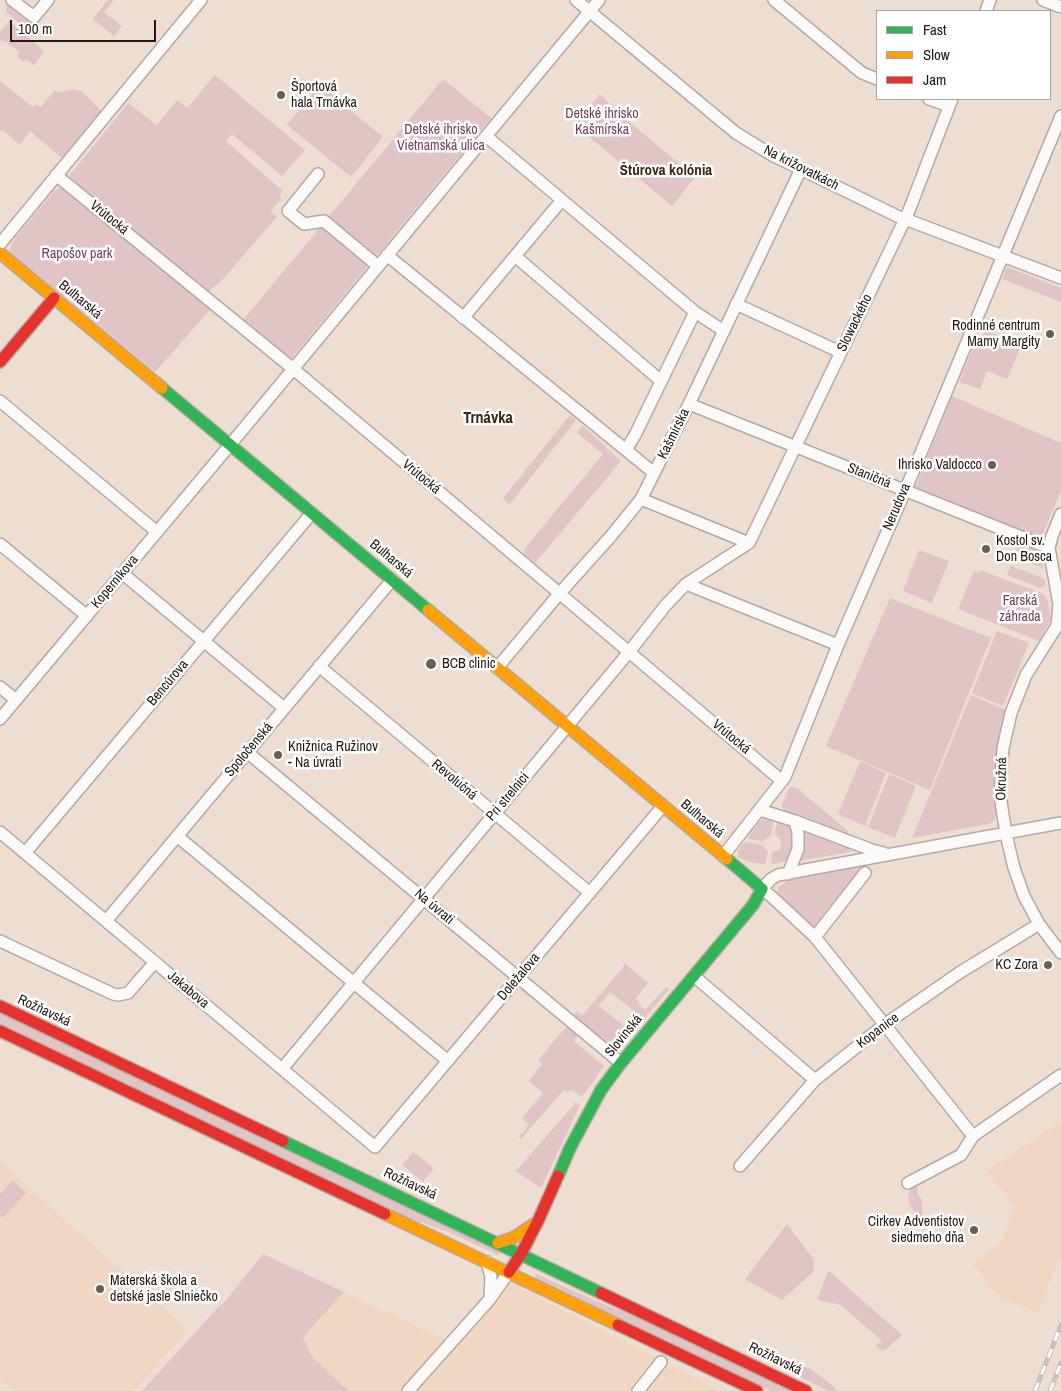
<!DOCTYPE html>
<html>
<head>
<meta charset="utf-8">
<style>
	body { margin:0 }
	#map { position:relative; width:1061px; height:1391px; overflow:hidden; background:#eeded2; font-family:"Archivo Narrow",sans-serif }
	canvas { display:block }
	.legend { position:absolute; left:876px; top:10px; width:175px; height:90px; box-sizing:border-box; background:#fff; border:1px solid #a7a3a0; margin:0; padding:6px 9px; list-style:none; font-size:15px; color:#231911 }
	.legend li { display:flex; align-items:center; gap:10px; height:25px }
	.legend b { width:25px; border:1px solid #a7a3a0 }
	.scale { position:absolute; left:10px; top:20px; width:146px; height:22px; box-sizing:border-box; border:2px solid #231911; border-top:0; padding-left:6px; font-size:15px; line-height:18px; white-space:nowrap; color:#231911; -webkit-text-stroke:4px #fff; paint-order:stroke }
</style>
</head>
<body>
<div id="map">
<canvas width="1061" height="1391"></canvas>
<ul class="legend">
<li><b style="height:6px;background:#30b455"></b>Fast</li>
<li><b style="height:6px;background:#ff9f0a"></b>Slow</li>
<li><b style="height:6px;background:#e5322d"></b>Jam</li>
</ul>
<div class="scale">100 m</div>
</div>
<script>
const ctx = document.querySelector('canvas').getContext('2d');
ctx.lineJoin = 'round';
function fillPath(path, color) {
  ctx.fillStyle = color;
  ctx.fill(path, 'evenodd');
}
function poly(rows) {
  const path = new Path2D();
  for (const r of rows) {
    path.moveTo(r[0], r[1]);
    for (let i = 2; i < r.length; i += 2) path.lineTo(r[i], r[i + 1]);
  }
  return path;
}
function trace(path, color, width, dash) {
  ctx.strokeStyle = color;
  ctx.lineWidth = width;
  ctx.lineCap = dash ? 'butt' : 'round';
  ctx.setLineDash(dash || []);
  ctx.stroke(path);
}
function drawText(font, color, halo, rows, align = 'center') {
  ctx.font = font + ' "Archivo Narrow",sans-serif';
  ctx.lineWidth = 5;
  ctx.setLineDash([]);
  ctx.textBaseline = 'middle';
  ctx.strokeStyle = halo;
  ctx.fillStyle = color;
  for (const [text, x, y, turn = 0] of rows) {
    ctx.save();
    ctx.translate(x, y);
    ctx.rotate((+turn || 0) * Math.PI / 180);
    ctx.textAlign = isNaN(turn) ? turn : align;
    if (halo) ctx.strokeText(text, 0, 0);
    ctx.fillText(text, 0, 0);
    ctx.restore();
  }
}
const built = poly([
	[1059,1123,1061,1123,1061,1257,1037,1313,1000,1297,973,1264,1000,1243,1015,1208,987,1171],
	[0,1162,188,1330,134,1391,13,1391,0,1379],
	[479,1269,518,1287,720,1391,349,1391,312,1357,303,1337,344,1292,412,1325,445,1339,484,1294,487,1286,486,1278]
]);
const green = poly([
	[108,0,114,0,104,12,122,26,114,36,93,19],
	[7,3,36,26,32,34,6,12],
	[9,21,44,51,34,65,26,59,24,62,17,56,19,52,5,41,4,42,0,39,0,32],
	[215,75,305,150,282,176,232,134,226,141,283,191,280,194,281,199,271,211,277,217,222,280,208,292,72,179,70,175,128,103,157,125,177,100,187,108],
	[443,79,491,118,291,359,244,319],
	[0,81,33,107,36,104,41,107,54,91,61,92,74,89,82,92,103,112,63,159,30,131,20,145,3,130,0,131],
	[320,85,383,137,351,177,287,125],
	[600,94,622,116,695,177,672,206,575,125],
	[59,188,68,191,210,310,155,372,11,253,10,247,16,237,54,191],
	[1007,267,1061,288,1061,302,1002,279],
	[985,330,1022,344,1007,379,987,371,980,389,959,382,976,340,982,337],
	[952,396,1061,443,1061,491,1041,538,915,487],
	[570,415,576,420,509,505,503,498],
	[583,426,621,461,535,563,524,554,525,548,603,454,577,433],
	[1019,543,1033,549,1036,552,1042,561,1043,568,1013,557],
	[919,550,949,561,932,603,903,591],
	[1011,566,1045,579,1045,586,1040,588,1007,575],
	[980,570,1044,594,1047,598,1051,620,1039,641,958,609,974,571,979,573],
	[890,598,991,638,930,790,826,746],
	[997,631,1029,643,1003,706,972,693],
	[971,695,1006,710,996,760,995,788,997,814,994,821,989,824,912,838],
	[860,761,886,773,865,826,838,814],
	[889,774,916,786,895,838,868,827],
	[793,787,797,788,848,831,847,835,786,811,783,809,782,805,789,788],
	[763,819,769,819,773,821,771,835,763,841,747,839,759,822],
	[777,820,787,824,792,830,795,843,788,861,773,864,771,861,772,852,780,849,781,845,781,841,775,834],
	[800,828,850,848,851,851,850,852,799,861,798,860],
	[746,842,762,845,768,852,766,862,764,864,754,863,739,858,738,852,741,845],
	[864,866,863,873,855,876,822,916,824,919,816,929,777,892,779,887,788,880],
	[621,960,648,983,635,999,639,1002,638,1004,645,1010,666,987,669,989,644,1019,610,992,599,1006,633,1033,618,1049,615,1049,574,1016,576,1011,582,1016,625,965],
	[0,1013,501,1251,498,1255,446,1231,403,1216,0,1025],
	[567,1026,578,1035,574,1041,604,1066,582,1097,571,1089,567,1093,564,1090,521,1139,519,1137,529,1125,522,1118,543,1093,529,1081,542,1064,538,1060],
	[575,1102,580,1105,541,1188,516,1171,573,1106],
	[413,1152,434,1168,423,1182,402,1165],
	[13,1180,26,1193,3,1218,0,1215,0,1194],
	[917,1183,918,1195,921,1198,923,1219,912,1209,908,1199,910,1190],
	[787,1224,814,1260,813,1272,782,1300,745,1279],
	[263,1254,344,1292,303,1337,312,1357,349,1391,142,1391,221,1304,222,1305],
	[828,1271,829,1271,902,1335,884,1351,880,1350,876,1346,882,1341,841,1305,817,1300],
	[536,1274,596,1301,640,1318,794,1391,771,1391,534,1279],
	[797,1365,809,1368,823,1378,839,1391,829,1391,781,1368]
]);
const street = poly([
	[12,0,34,17,48,0],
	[576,0,736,133,772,155,897,216,1061,278],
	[774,0,862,73,877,79],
	[1043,0,1061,7],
	[986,11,990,0],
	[929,99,949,106],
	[486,136,695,312,724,331],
	[318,174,288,211,304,224,324,221,378,266],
	[56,175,297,372,782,781],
	[0,244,201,0],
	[387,255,654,473],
	[515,256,661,381],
	[736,304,840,352],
	[463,318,562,200],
	[0,401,157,532],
	[689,404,1049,548],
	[626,450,635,435,695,312],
	[641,499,749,543],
	[1061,514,1052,536,1049,548,1059,604,1061,605],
	[749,543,908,213,952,99],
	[0,544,87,616],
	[122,573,284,708],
	[686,584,838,645],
	[1059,604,1057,626,1026,675,1011,713,1003,748,1000,795,1006,834,1014,868,1024,896,1039,924,1061,953],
	[319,666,590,893],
	[497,668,559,594,611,536,641,499,689,404,801,169],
	[0,687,16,700],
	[0,719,230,445,599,0],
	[247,752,621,1063],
	[760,810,795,821,798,833,798,849,788,874],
	[795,821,872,850,884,853],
	[0,832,375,1147,663,806],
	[177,836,448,1061],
	[25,853,312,513],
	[723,856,785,777,838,645,905,491,1061,116],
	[106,921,392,580],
	[815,937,865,873],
	[0,941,113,994,118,995,128,993,155,962],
	[694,976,815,1080],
	[282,1069,629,652,665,606,686,584,749,543],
	[973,1136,815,937,772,897,762,889,771,879,778,875,1061,823],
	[740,1166,815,1080,884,1025,959,973,1039,924],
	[908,1183,961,1155,973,1136,1061,1075],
	[487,1262,491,1277,490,1297],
	[408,1391,490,1299,509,1272],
	[638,1391,661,1362]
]);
const fast = poly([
	[162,388,428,610],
	[283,1141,601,1293],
	[558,1176,570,1148,601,1090,621,1063,753,905,762,889,727,859]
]);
const slow = poly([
	[0,253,162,388],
	[428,610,727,859],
	[385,1214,618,1325],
	[498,1243,513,1238,534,1224]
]);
const jam = poly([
	[0,362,54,298],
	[0,1006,283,1141],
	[0,1031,385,1214],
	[509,1272,521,1254,538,1221,558,1176],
	[601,1293,806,1391],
	[618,1325,757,1391]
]);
const rail = poly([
	[1035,1391,1061,1325],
	[1050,1391,1061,1363]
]);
const markers = [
	[281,95,5,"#6a5e55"],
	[1050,334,5,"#6a5e55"],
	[992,465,5,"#6a5e55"],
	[986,549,5,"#6a5e55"],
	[431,664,6,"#6a5e55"],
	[278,755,5,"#6a5e55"],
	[1048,965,5,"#6a5e55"],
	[974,1230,5,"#6a5e55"],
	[100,1289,5,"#6a5e55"]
];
const poiNames = [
	["Športová",291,87],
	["hala Trnávka",291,103],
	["Rodinné centrum",1040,326,"right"],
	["Mamy Margity",1040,342,"right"],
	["Ihrisko Valdocco",982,465,"right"],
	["Kostol sv.",996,541],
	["Don Bosca",996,557],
	["BCB clinic",442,664],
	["Knižnica Ružinov",288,747],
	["- Na úvrati",288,763],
	["KC Zora",1038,965,"right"],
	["Cirkev Adventistov",964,1222,"right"],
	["siedmeho dňa",964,1238,"right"],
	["Materská škola a",110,1281],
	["detské jasle Slniečko",110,1297]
];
const parkNames = [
	["Detské ihrisko",602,114],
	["Kašmírska",602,130],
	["Detské ihrisko",441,130],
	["Vietnamská ulica",441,146],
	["Rapošov park",77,254],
	["Farská",1020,601],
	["záhrada",1020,617]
];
const streetNames = [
	["Na križovatkách",801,168,27],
	["Vrútocká",109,218,39],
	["Bulharská",80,300,40],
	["Slowackého",855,323,-64],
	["Kašmírska",674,434,-64],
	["Staničná",869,476,22],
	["Vrútocká",421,477,40],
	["Nerudova",897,507,-67],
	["Bulharská",391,559,40],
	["Koperníkova",115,582,-50],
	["Bencúrova",168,683,-50],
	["Vrútocká",731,737,40],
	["Spoločenská",249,750,-50],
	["Okružná",1002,779,-89],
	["Revolučná",454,780,40],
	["Pri strelnici",508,797,-50],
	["Bulharská",702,819,40],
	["Na úvrati",434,907,40],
	["Doležalova",519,977,-50],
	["Jakabova",188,990,40],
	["Rožňavská",44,1011,25],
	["Kopanice",878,1031,-37],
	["Slovinská",624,1036,-51],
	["Rožňavská",410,1184,25],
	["Rožňavská",775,1359,26]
];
const neighbourhoodNames = [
	["Štúrova kolónia",666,171]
];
const quarterNames = [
	["Trnávka",488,419]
];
fillPath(built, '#f1d7c3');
fillPath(green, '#e0c4c6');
trace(street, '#b5a9a0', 14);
trace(fast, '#b5a9a0', 14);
trace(slow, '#b5a9a0', 14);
trace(jam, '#b5a9a0', 14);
trace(street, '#fcfaf8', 11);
trace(fast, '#30b455', 11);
trace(slow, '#ff9f0a', 11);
trace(jam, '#e5322d', 11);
trace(rail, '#c6c2be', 5);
trace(rail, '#fff', 3, [9]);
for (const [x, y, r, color] of markers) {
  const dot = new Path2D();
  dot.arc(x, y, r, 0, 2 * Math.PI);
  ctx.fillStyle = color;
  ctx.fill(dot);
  trace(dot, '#fff', 2);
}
drawText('14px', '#231911', '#fff', poiNames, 'left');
drawText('14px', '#743f57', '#fff', parkNames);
drawText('14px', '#231911', '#fff', streetNames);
drawText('bold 15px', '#3a2614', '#fff', neighbourhoodNames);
drawText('bold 16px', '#3a2614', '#fff', quarterNames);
</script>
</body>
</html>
